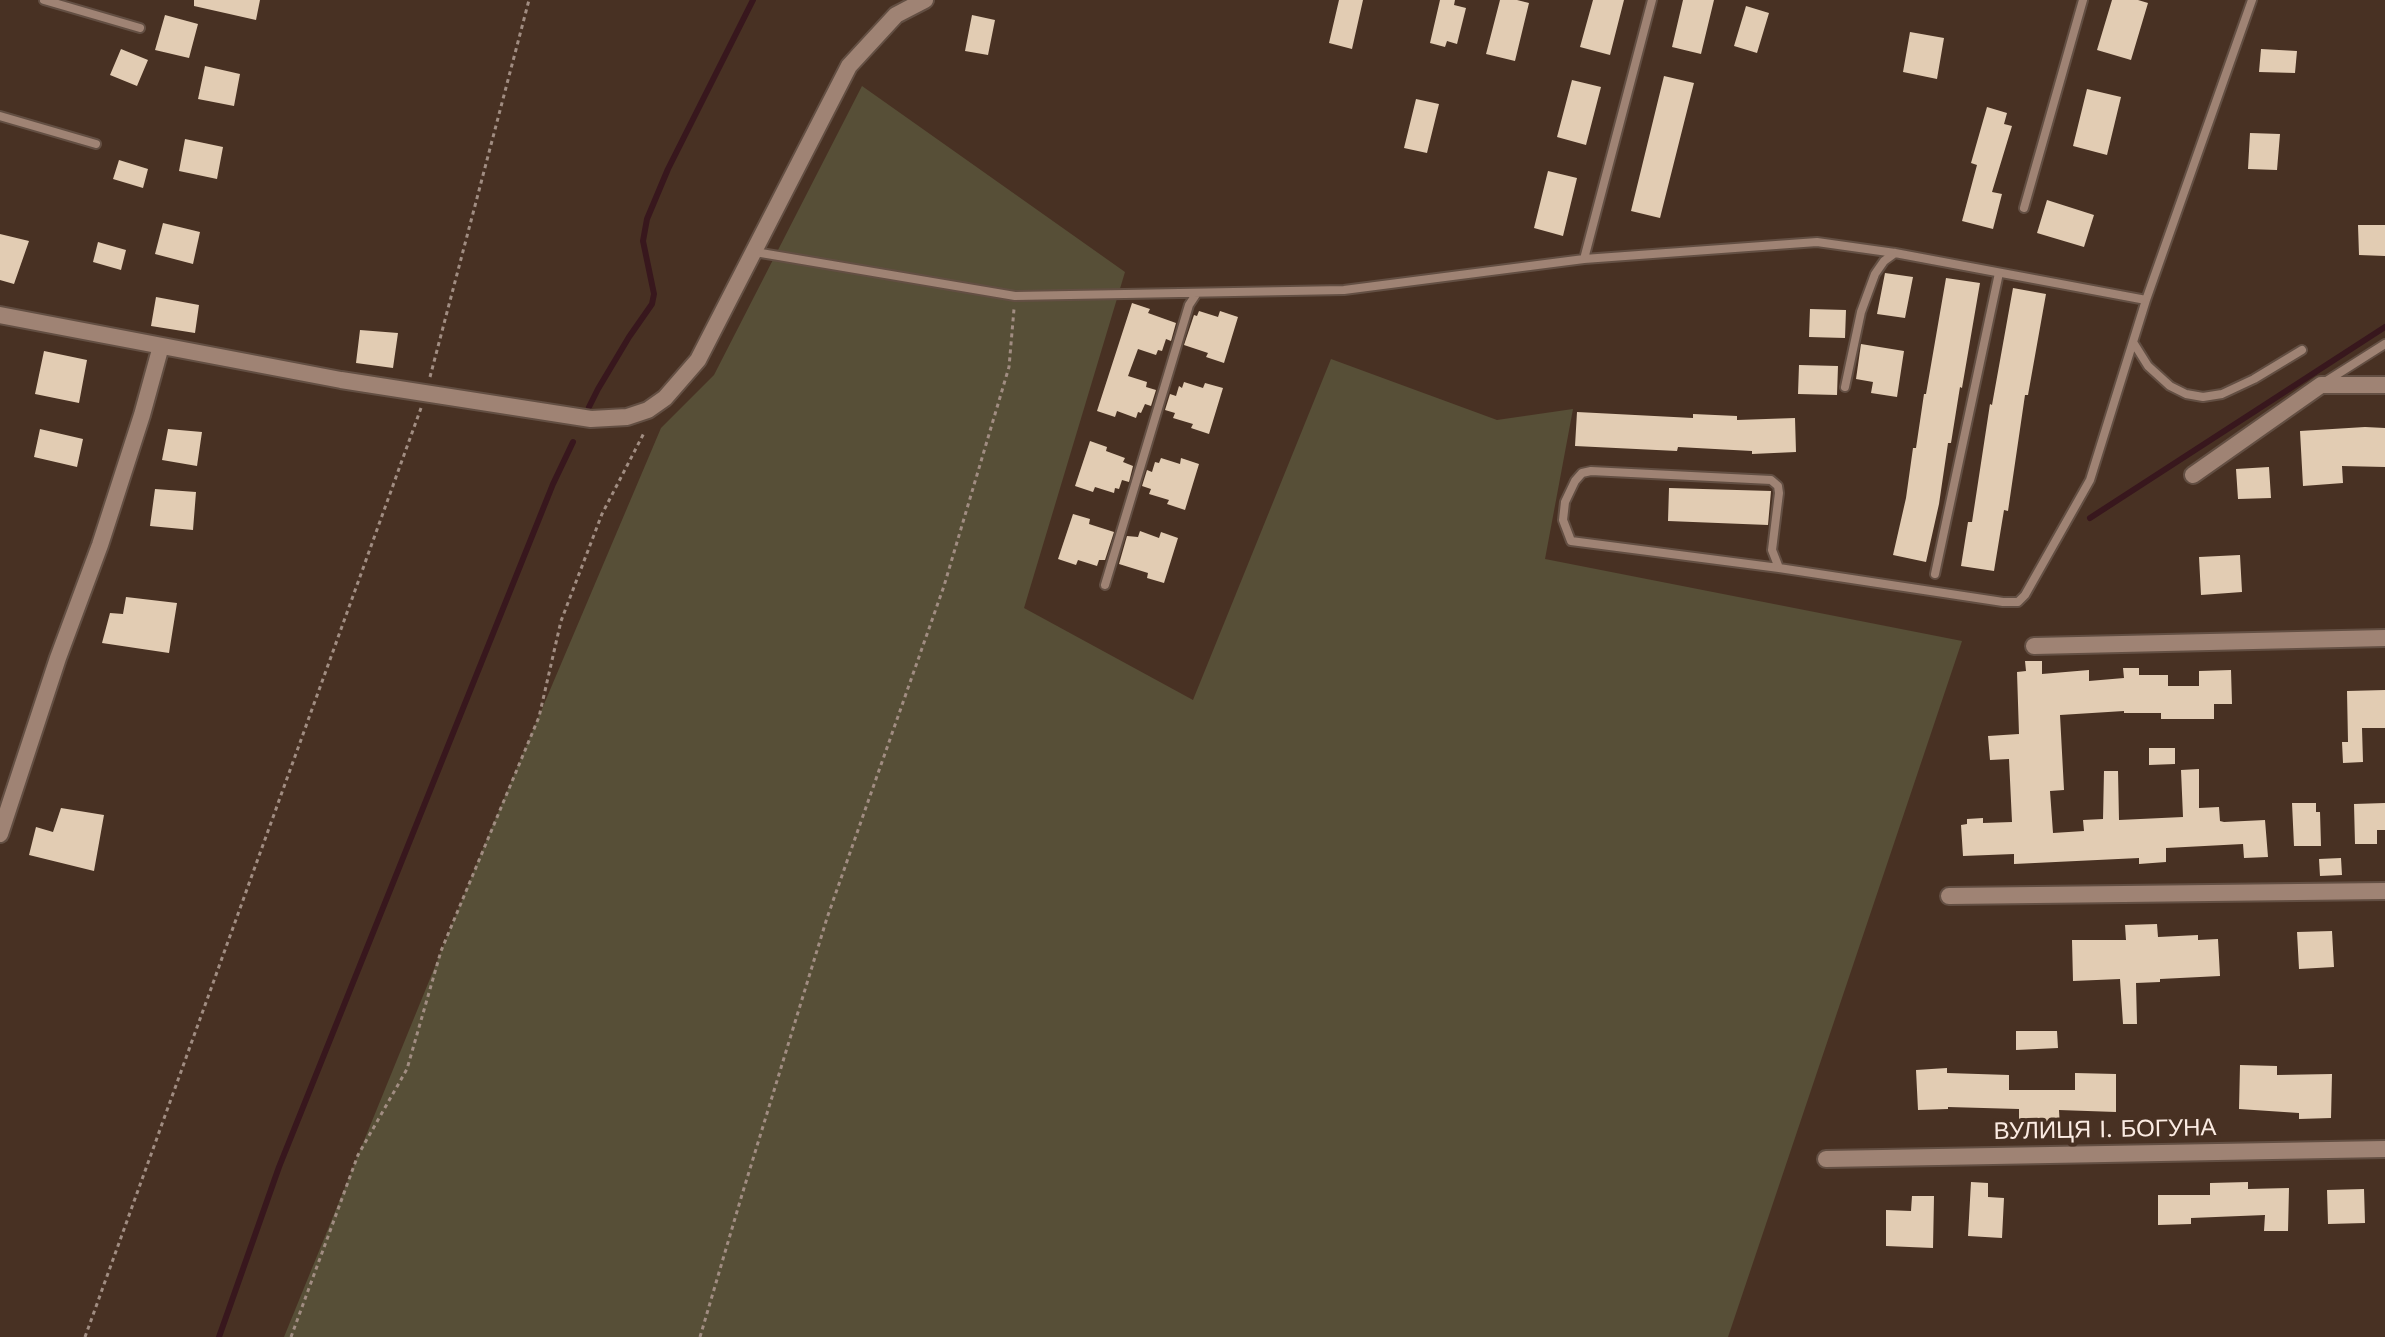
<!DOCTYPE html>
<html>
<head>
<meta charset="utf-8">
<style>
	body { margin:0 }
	canvas { display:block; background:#483123 }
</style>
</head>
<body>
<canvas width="2385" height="1337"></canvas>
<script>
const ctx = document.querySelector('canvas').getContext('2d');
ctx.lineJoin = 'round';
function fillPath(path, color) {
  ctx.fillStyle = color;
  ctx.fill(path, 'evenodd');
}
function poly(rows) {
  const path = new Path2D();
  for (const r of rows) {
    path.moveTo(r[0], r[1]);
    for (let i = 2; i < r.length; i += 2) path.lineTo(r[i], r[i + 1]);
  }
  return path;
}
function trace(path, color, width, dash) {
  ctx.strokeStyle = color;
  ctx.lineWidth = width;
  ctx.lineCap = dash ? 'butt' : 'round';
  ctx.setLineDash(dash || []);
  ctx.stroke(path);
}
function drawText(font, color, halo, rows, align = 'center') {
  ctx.font = font + ' "Work Sans",sans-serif';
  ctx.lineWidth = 8;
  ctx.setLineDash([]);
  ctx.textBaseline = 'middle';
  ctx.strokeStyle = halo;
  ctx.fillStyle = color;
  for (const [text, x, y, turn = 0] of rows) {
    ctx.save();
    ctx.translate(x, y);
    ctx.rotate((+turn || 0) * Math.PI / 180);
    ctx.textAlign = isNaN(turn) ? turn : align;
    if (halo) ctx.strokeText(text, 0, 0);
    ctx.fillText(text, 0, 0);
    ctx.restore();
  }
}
const green = poly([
	[862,86,1125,272,1024,608,1193,700,1331,359,1497,420,1573,409,1545,559,1962,641,1728,1337,284,1337,489,834,661,428,714,375]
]);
const stream = poly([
	[589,407,598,389,629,337,652,304,654,294,643,241,647,219,668,169,753,0],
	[2090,518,2385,327],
	[219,1337,279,1167,553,484,573,442]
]);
const building = poly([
	[194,0,260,0,256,20,194,6],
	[1339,0,1363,0,1352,49,1329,43],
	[1440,0,1455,0,1454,5,1466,8,1457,44,1447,41,1445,47,1430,43],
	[1500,0,1517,0,1529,3,1515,61,1486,54],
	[1593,0,1624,0,1610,55,1580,47],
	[1683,0,1714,0,1701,54,1672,47],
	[2112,0,2138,0,2148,3,2131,60,2097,50],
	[1746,6,1769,13,1757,53,1734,46],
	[165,15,198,24,189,58,155,50],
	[972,15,995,20,988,55,965,51],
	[1910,32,1944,38,1937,79,1903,72],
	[121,49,148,60,137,86,110,75],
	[2261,49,2297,51,2295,73,2259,72],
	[205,66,240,74,234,106,198,99],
	[1664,76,1694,83,1660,218,1631,211],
	[1572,80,1601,87,1586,145,1557,137],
	[2087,89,2121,97,2107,155,2073,146],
	[1416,99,1439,104,1427,153,1404,148],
	[1987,107,2007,113,2004,124,2012,126,1992,192,2002,194,1993,229,1962,221,1977,165,1971,163],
	[2250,133,2280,134,2277,170,2248,169],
	[185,139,223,147,217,179,179,171],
	[119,160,148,169,143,188,113,179],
	[1548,171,1577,178,1563,236,1534,228],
	[2047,200,2094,215,2084,247,2037,233],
	[163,223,200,232,193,264,155,254],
	[2358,225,2385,225,2385,256,2359,255],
	[0,234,29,241,14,284,0,280],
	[98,242,126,250,121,270,93,262],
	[1885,273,1913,277,1905,318,1877,314],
	[1946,278,1980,283,1962,388,1960,387,1951,443,1948,443,1939,504,1926,562,1893,555,1906,498,1913,448,1916,448,1924,394,1926,394],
	[2013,288,2046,294,2028,395,2025,395,2008,511,2004,510,1994,571,1961,566,1968,522,1972,522,1990,404,1992,405],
	[156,297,199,305,195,333,151,326],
	[1132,303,1150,309,1148,313,1176,323,1171,341,1166,339,1162,351,1158,350,1156,355,1138,349,1128,376,1147,382,1146,387,1156,390,1151,406,1145,404,1141,413,1138,412,1136,418,1117,411,1115,417,1097,411],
	[1810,309,1846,310,1845,338,1809,337],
	[1199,311,1218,317,1220,311,1238,317,1224,363,1206,357,1208,353,1184,345,1194,315,1197,316],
	[360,330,398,333,393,368,356,363],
	[1861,344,1904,351,1897,397,1871,393,1873,382,1856,379],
	[44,351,87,360,79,403,35,394],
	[1799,365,1838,366,1837,395,1798,394],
	[1184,382,1203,388,1205,383,1223,388,1209,434,1191,428,1193,424,1173,418,1175,413,1165,410,1170,394,1176,396,1179,386,1182,388],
	[1577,412,1693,418,1693,414,1737,416,1737,420,1795,418,1796,452,1752,454,1752,451,1678,447,1677,451,1575,446],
	[2365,427,2385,428,2385,467,2342,466,2343,483,2303,486,2300,431],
	[40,429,83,439,77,467,34,457],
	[168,429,202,432,197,466,162,460],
	[1090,441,1107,447,1106,451,1125,458,1123,462,1133,466,1129,482,1122,480,1119,489,1115,488,1114,493,1095,487,1093,492,1075,486],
	[1161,458,1180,464,1181,458,1199,464,1185,510,1167,504,1169,500,1149,494,1151,489,1142,486,1147,470,1152,472,1155,462,1159,463],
	[2269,467,2271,498,2238,499,2236,469],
	[1669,488,1771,491,1768,525,1668,521],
	[155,489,196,492,193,530,150,526],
	[1073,514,1090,519,1089,524,1114,532,1105,560,1099,560,1097,566,1078,560,1076,565,1058,559],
	[1140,531,1159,538,1161,532,1178,538,1164,583,1147,578,1148,573,1119,564,1127,536,1138,537],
	[2240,555,2242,592,2201,595,2199,557],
	[126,597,177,603,169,653,102,643,110,613,123,614],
	[2025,661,2042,661,2042,674,2089,670,2089,681,2124,678,2123,668,2139,668,2139,675,2168,675,2168,686,2199,686,2199,671,2231,670,2232,704,2214,704,2214,719,2161,719,2161,713,2124,713,2124,711,2060,715,2064,790,2050,791,2053,833,2084,831,2083,820,2103,819,2104,771,2118,771,2119,820,2183,817,2181,770,2199,769,2199,808,2219,807,2220,821,2224,822,2265,820,2268,857,2244,858,2243,844,2166,848,2166,862,2139,864,2139,858,2014,864,2014,854,1963,856,1961,825,1967,824,1967,819,1983,818,1983,823,2012,822,2009,759,1990,760,1988,736,2019,734,2017,672,2026,671],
	[2385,690,2385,728,2362,728,2363,762,2343,763,2342,742,2348,742,2347,691],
	[2149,748,2175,748,2175,764,2149,765],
	[2292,803,2316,803,2316,812,2320,812,2321,846,2294,846],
	[2385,803,2385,830,2377,830,2377,844,2355,844,2354,804],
	[61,808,104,815,94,871,29,855,36,827,53,832],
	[2341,858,2342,875,2320,876,2319,859],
	[2157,924,2158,937,2198,935,2198,940,2218,939,2220,976,2160,979,2160,982,2136,983,2137,1024,2123,1024,2120,979,2073,981,2072,940,2126,940,2125,925],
	[2332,931,2334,967,2299,969,2297,932],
	[2016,1031,2057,1031,2058,1048,2016,1050],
	[2240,1065,2277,1066,2277,1075,2332,1074,2331,1118,2299,1119,2299,1113,2239,1109],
	[1947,1068,1947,1073,2009,1075,2009,1090,2075,1090,2075,1073,2116,1074,2116,1112,2059,1110,2060,1129,2019,1128,2019,1109,1948,1107,1948,1109,1918,1110,1916,1070],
	[1971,1182,1988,1183,1988,1197,2004,1198,2002,1238,1968,1236],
	[2248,1182,2248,1189,2289,1188,2288,1231,2264,1231,2265,1215,2191,1218,2191,1224,2158,1225,2158,1195,2210,1195,2210,1183],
	[2364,1189,2365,1223,2328,1224,2327,1190],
	[1912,1196,1934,1196,1933,1248,1886,1246,1886,1210,1911,1211]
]);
const path = poly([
	[430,377,529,0],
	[85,1337,421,408],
	[291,1337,358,1155,407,1069,441,951,539,717,561,621,602,514,645,431],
	[700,1337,741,1198,827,918,944,586,1009,367,1014,309]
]);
const service = poly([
	[44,0,140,28],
	[0,116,96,144],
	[2024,208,2083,0],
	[755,252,1015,296,1344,290,1584,259,1817,242,1895,253,2146,300],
	[1584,259,1652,0],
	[2133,342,2148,366,2170,386,2186,394,2203,397,2222,394,2254,379,2302,350],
	[2325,382,2385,344],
	[1845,387,1861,312,1875,274,1884,261,1895,253],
	[1779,568,1571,541,1563,520,1565,502,1575,481,1582,473,1591,471,1771,480,1778,486,1779,493,1772,550,1779,568,2003,602,2018,602,2025,595,2090,480,2146,300,2252,0],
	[1935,574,1999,273],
	[1105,585,1189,305,1197,293]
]);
const minor = poly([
	[0,315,341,380,591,419,627,417,648,410,665,398,698,360,849,66,896,15,925,0],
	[2193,475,2321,385,2385,385],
	[2034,646,2385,638],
	[0,834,58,658,100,545,142,415,161,346],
	[1949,896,2385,891],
	[1826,1159,2385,1149]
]);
const streetNames = [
	["ВУЛИЦЯ І. БОГУНА",2105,1130,-1]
];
fillPath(green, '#574f37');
trace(stream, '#38171d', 6);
fillPath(building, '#e2ccb3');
trace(service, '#634f43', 12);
trace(minor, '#634f43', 20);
trace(path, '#a18d82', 3, [4, 4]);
trace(service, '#9f8374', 8);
trace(minor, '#9f8374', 16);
drawText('24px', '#fbebe2', '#483123', streetNames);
</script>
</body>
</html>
